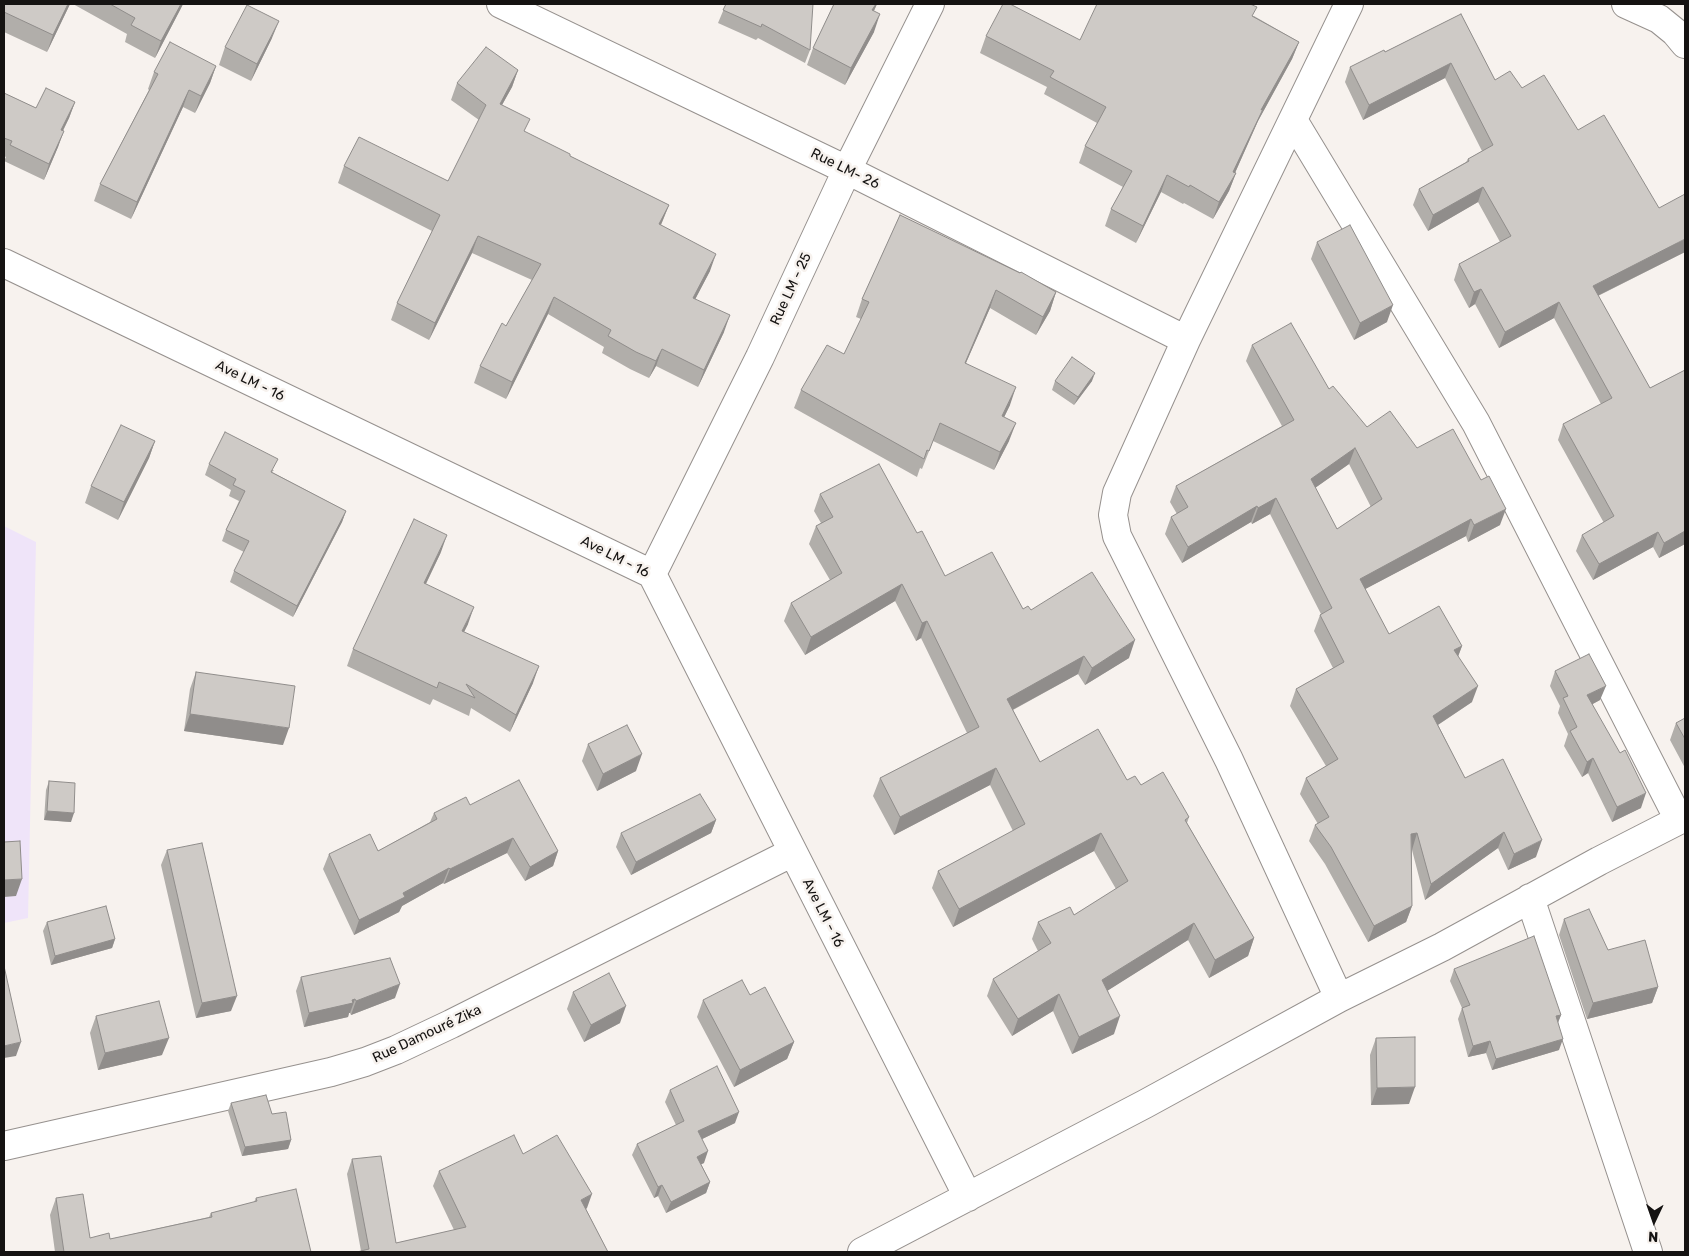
<!DOCTYPE html>
<html>
<head>
<meta charset="utf-8">
<style>
	body { margin:0 }
	#map { position:relative; width:1689px; height:1256px; overflow:hidden; background:#f7f2ee; font-family:Rubik,sans-serif }
	canvas { display:block }
	.frame { position:absolute; inset:0; border:5px solid #151312; pointer-events:none }
	.north { position:absolute; left:1629px; top:1196px; width:50px; height:50px; -webkit-text-stroke:4px #f7f2ee; paint-order:stroke; rotate:183deg; font-size:14px; font-weight:700; line-height:20px; text-align:center; color:#151312 }
	.north::after { content:''; display:block; margin:auto; width:18px; height:22px; background:#151312; clip-path:polygon(50% 0,100% 100%,50% 72%,0 100%) }
</style>
</head>
<body>
<div id="map">
<canvas width="1689" height="1256"></canvas>
<div class="frame"></div>
<div class="north">N</div>
</div>
<script>
const ctx = document.querySelector('canvas').getContext('2d');
ctx.lineJoin = 'round';
function fillPath(path, color) {
  ctx.fillStyle = color;
  ctx.fill(path, 'evenodd');
}
function poly(rows) {
  const path = new Path2D();
  for (const r of rows) {
    path.moveTo(r[0], r[1]);
    for (let i = 2; i < r.length; i += 2) path.lineTo(r[i], r[i + 1]);
  }
  return path;
}
function trace(path, color, width, dash) {
  ctx.strokeStyle = color;
  ctx.lineWidth = width;
  ctx.lineCap = dash ? 'butt' : 'round';
  ctx.setLineDash(dash || []);
  ctx.stroke(path);
}
function drawText(font, color, halo, rows, align = 'center') {
  ctx.font = font + ' Rubik,sans-serif';
  ctx.lineWidth = 5;
  ctx.setLineDash([]);
  ctx.textBaseline = 'middle';
  ctx.strokeStyle = halo;
  ctx.fillStyle = color;
  for (const [text, x, y, turn = 0] of rows) {
    ctx.save();
    ctx.translate(x, y);
    ctx.rotate((+turn || 0) * Math.PI / 180);
    ctx.textAlign = isNaN(turn) ? turn : align;
    if (halo) ctx.strokeText(text, 0, 0);
    ctx.fillText(text, 0, 0);
    ctx.restore();
  }
}
const education = poly([
	[4,526,36,542,28,918,4,923]
]);
const minor = poly([
	[501,4,847,170,1186,340],
	[1626,4,1659,19,1675,32,1685,44],
	[1293,120,1476,423,1679,820],
	[4,263,652,574,968,1197],
	[652,574,760,357,847,170,930,4],
	[1530,898,1648,1252],
	[1339,998,1229,760,1117,536,1113,515,1117,493,1186,340,1349,4],
	[4,1146,331,1072,365,1062,396,1050,451,1024,793,852],
	[862,1252,1145,1104,1339,998,1442,947,1599,861,1685,817]
]);
const wall = poly([
	[4,4,70,4,47,52,4,32],
	[73,4,183,4,180,10,155,58,125,42,127,34],
	[726,4,810,50,805,63,758,38,756,40,718,23],
	[834,4,877,4,874,11,874,32,845,85,807,65,813,48],
	[1461,14,1495,80,1522,88,1578,130,1685,252,1598,296,1650,388,1685,370,1685,544,1659,558,1653,547,1593,580,1576,551,1582,535,1604,523,1558,440,1563,424,1601,404,1554,318,1499,348,1475,304,1469,308,1454,280,1459,264,1500,242,1478,202,1428,231,1413,205,1419,189,1466,162,1468,159,1482,151,1445,78,1363,120,1345,82,1350,67,1385,52],
	[1254,16,1299,42,1292,59,1258,121,1235,173,1236,173,1229,191,1213,219,1184,203,1183,204,1161,192,1136,243,1105,226,1111,209,1123,187,1079,163,1085,146,1097,123,1044,94,1047,87,980,53,986,36,1080,40],
	[272,38,251,81,219,65,225,47],
	[216,66,210,83,195,113,183,107,131,219,94,201,100,184,149,90,148,89,154,72],
	[518,70,512,87,502,105,525,132,570,156,669,205,661,225,710,271,695,299,724,332,698,387,656,366,649,378,630,369,602,353,604,347,548,314,506,399,474,383,480,366,506,326,532,280,472,253,429,340,391,320,397,303,432,231,338,183,344,166,448,181,479,120,451,100,457,83],
	[4,93,36,108,75,102,69,118,63,131,58,147,44,180,4,161,6,157,4,156],
	[900,215,1056,292,1050,311,1036,335,990,308,966,363,1010,405,1004,417,1009,441,994,470,933,441,922,469,920,468,917,477,794,408,801,390,844,354,861,319,856,317,862,299],
	[1317,242,1387,322,1354,340,1311,259],
	[1252,345,1329,389,1367,427,1417,448,1500,525,1468,542,1466,536,1365,589,1389,634,1462,646,1458,656,1472,702,1438,725,1465,778,1536,857,1508,870,1498,848,1425,900,1412,850,1412,906,1406,922,1368,942,1325,864,1309,841,1315,825,1318,824,1300,794,1306,778,1326,766,1290,706,1296,689,1333,668,1314,631,1320,615,1321,614,1270,514,1252,524,1251,522,1182,563,1165,534,1171,517,1177,514,1170,502,1176,486,1282,426,1246,361],
	[1349,464,1371,507,1337,529,1315,488],
	[1055,381,1092,381,1074,405,1052,390],
	[155,441,149,458,118,520,85,503,91,486],
	[209,464,274,470,272,472,346,511,342,522,293,617,230,582,234,571,244,552,222,541,226,530,239,501,229,496,231,490,205,475],
	[820,494,917,533,945,576,1023,609,1031,610,1129,658,1085,685,1078,674,1013,710,1040,762,1127,780,1141,785,1189,817,1187,823,1254,938,1248,956,1209,978,1188,940,1108,990,1114,1034,1072,1054,1053,1011,1012,1036,987,996,993,979,1038,951,1032,939,1038,922,1074,915,1116,889,1094,851,953,927,932,888,938,871,1013,831,990,785,894,835,873,796,880,778,967,733,921,638,916,641,895,601,805,655,784,621,791,603,830,580,809,544,816,526,821,523,814,511],
	[441,552,426,584,468,624,464,632,533,683,510,732,471,708,469,716,433,699,430,705,347,666,353,649],
	[1555,671,1600,700,1592,704,1641,808,1612,822,1588,773,1582,777,1564,746,1568,734,1558,713,1560,706,1550,686],
	[196,672,283,745,184,731,190,689],
	[1685,718,1685,768,1670,740,1676,723],
	[588,744,636,771,597,791,582,761],
	[49,781,71,822,44,820,46,790],
	[470,805,558,851,553,866,525,881,507,853,444,884,443,883,402,906,399,912,354,935,323,869,329,854,378,851,430,822,434,813],
	[716,820,711,833,631,875,616,847,621,833],
	[167,850,231,1011,196,1018,161,865],
	[1564,919,1608,950,1658,987,1652,1003,1587,1019,1559,935],
	[47,922,115,939,112,948,51,965,43,931],
	[1454,969,1561,1015,1558,1023,1559,1050,1492,1070,1486,1053,1468,1057,1458,1019,1462,1008,1450,981],
	[301,977,395,998,351,1015,350,1013,349,1013,348,1017,304,1027,296,991],
	[573,992,620,1023,584,1042,567,1009],
	[750,995,794,1042,787,1059,734,1087,697,1017,703,1000],
	[96,1016,162,1055,98,1070,90,1033],
	[1376,1038,1409,1104,1371,1105,1370,1055],
	[670,1090,735,1123,702,1139,704,1163,701,1164,710,1182,706,1193,666,1213,658,1196,654,1198,632,1155,637,1144,676,1125,665,1102],
	[231,1103,272,1114,291,1140,288,1149,242,1156,228,1111],
	[523,1154,587,1208,586,1209,608,1252,357,1252,361,1251,347,1174,352,1159,396,1243,454,1230,433,1186,439,1171],
	[56,1198,90,1238,110,1239,209,1217,211,1213,254,1202,256,1198,311,1252,55,1252,50,1215]
]);
const shadedWall = poly([
	[68,4,70,4,47,52,53,35],
	[181,4,183,4,180,10,155,58,161,41],
	[876,4,877,4,866,27,872,10],
	[880,14,874,32,845,85,851,68],
	[279,21,272,38,251,81,257,64],
	[1299,42,1292,59,1258,121,1230,184,1236,173,1229,191,1213,219,1219,202,1261,110],
	[1451,63,1445,78,1363,120,1369,105],
	[216,66,210,83,195,113,201,96],
	[518,70,512,87,493,121,500,104],
	[189,90,183,107,131,219,137,202],
	[75,102,69,118,55,146,61,130],
	[64,131,58,147,44,180,49,164],
	[1167,175,1161,192,1136,243,1143,226],
	[1483,187,1478,202,1428,231,1433,215],
	[669,205,662,222,653,241,659,224],
	[478,236,472,253,429,340,435,323],
	[1685,239,1685,252,1587,301,1593,286],
	[716,254,710,271,687,315,693,298],
	[1481,289,1475,304,1469,308,1474,292],
	[996,290,990,308,958,381,965,363],
	[1056,292,1050,311,1036,335,1043,317],
	[554,297,548,314,506,399,512,382],
	[1559,302,1554,318,1499,348,1505,332],
	[1393,305,1387,322,1354,340,1360,323],
	[730,315,724,332,698,387,704,370],
	[662,349,656,366,649,378,656,361],
	[1095,373,1092,381,1074,405,1078,397],
	[1016,387,1010,405,996,434,1002,416],
	[1016,423,1009,441,994,470,1000,452],
	[155,441,149,458,118,520,124,502],
	[1355,448,1349,464,1305,495,1311,479],
	[1276,498,1270,514,1252,524,1258,508],
	[1257,506,1251,522,1182,563,1188,547],
	[1506,509,1500,525,1468,542,1474,525],
	[346,511,342,522,293,617,297,606],
	[1471,519,1466,536,1354,595,1360,579],
	[1685,531,1685,544,1659,558,1664,543],
	[1658,532,1653,547,1593,580,1599,564],
	[447,535,441,552,418,600,424,583],
	[902,584,895,601,805,655,811,637],
	[474,607,468,624,456,648,462,631],
	[927,621,921,638,916,641,922,623],
	[1135,640,1129,658,1085,685,1092,668],
	[1462,646,1456,662,1454,650],
	[1084,656,1078,674,1001,716,1007,699],
	[539,666,533,683,510,732,516,715],
	[1478,686,1472,702,1427,732,1433,716],
	[1606,686,1600,700,1582,710,1587,695],
	[190,714,289,728,283,745,184,731],
	[642,754,636,771,597,791,603,774],
	[1593,758,1588,773,1582,777,1587,762],
	[996,768,990,785,894,835,900,817],
	[1646,793,1641,808,1612,822,1617,807],
	[47,811,74,813,71,822,44,820],
	[716,820,711,833,631,875,636,862],
	[1504,832,1498,848,1425,900,1431,884],
	[1101,833,1094,851,953,927,959,909],
	[1417,833,1412,850,1411,834],
	[513,838,507,853,444,884,450,869],
	[1542,840,1536,857,1508,870,1514,854],
	[558,851,553,866,525,881,530,867],
	[449,868,443,883,402,906,399,912,354,935,359,920,403,893],
	[22,879,16,896,4,897,4,880],
	[1412,906,1406,922,1368,942,1374,926],
	[1194,923,1188,940,1096,998,1102,980],
	[1254,938,1248,956,1209,978,1215,960],
	[115,939,112,948,51,965,55,956],
	[400,984,395,998,351,1015,356,1001],
	[1658,987,1652,1003,1587,1019,1593,1003],
	[1059,994,1053,1011,1012,1036,1018,1019],
	[237,996,231,1011,196,1018,202,1003],
	[355,999,350,1013,349,1013,348,1017,304,1027,309,1013],
	[626,1006,620,1023,584,1042,591,1025],
	[1561,1015,1556,1027,1556,1016],
	[1120,1016,1114,1034,1072,1054,1079,1037],
	[169,1038,162,1055,98,1070,105,1053],
	[1563,1039,1559,1050,1492,1070,1496,1059],
	[1490,1041,1486,1053,1468,1057,1473,1046],
	[21,1042,16,1056,4,1058,4,1046],
	[794,1042,787,1059,734,1087,740,1070],
	[1415,1087,1409,1104,1371,1105,1377,1088],
	[739,1112,735,1123,694,1143,698,1131],
	[291,1140,288,1149,242,1156,245,1147],
	[708,1151,704,1163,693,1168,697,1157],
	[710,1182,706,1193,666,1213,671,1202],
	[662,1185,658,1196,654,1198,658,1187],
	[592,1194,587,1208,576,1215,581,1200]
]);
const building = poly([
	[4,4,68,4,53,35,4,12,4,4],
	[110,4,181,4,161,41,131,25,135,18,110,4],
	[726,4,813,4,810,50,762,24,761,27,723,10,726,4],
	[834,4,876,4,872,10,880,14,851,68,813,48,834,4],
	[1003,4,1010,4,1080,40,1097,4,1250,4,1257,7,1252,16,1299,42,1261,110,1263,109,1233,172,1236,173,1219,202,1190,185,1189,187,1167,175,1143,226,1111,209,1132,171,1085,146,1106,107,1050,77,1054,71,986,36,1003,4],
	[247,5,279,21,257,64,225,47,247,5],
	[1461,14,1495,80,1510,71,1522,88,1544,75,1578,130,1604,115,1659,208,1685,194,1685,239,1593,286,1650,388,1685,370,1685,531,1664,543,1658,532,1599,564,1582,535,1614,516,1563,424,1612,398,1559,302,1505,332,1481,289,1474,292,1459,264,1511,236,1483,187,1433,215,1419,189,1469,161,1468,159,1493,145,1451,63,1369,105,1350,67,1384,50,1385,52,1461,14],
	[170,42,216,66,201,96,189,90,137,202,100,184,158,74,154,72,170,42],
	[486,47,518,70,500,104,530,119,524,131,570,154,570,156,669,205,659,224,716,254,693,298,730,315,704,370,662,349,656,361,636,352,608,336,611,330,554,297,512,382,480,366,502,323,506,326,541,264,478,236,435,323,397,303,440,215,344,166,359,137,448,181,486,105,457,83,486,47],
	[46,88,75,102,61,130,64,131,49,164,10,145,12,141,4,138,4,93,36,108,46,88],
	[900,215,1020,273,1021,272,1056,292,1043,317,996,290,965,363,1016,387,1002,416,1016,423,1000,452,940,423,929,451,927,450,924,459,801,390,827,345,844,354,869,302,862,299,900,215],
	[1350,225,1393,305,1360,323,1317,242,1350,225],
	[1291,323,1329,389,1333,386,1367,427,1390,411,1417,448,1453,429,1481,480,1489,476,1506,509,1474,525,1471,519,1360,579,1389,634,1439,606,1462,646,1454,650,1478,686,1433,716,1465,778,1503,759,1542,840,1514,854,1504,832,1431,884,1417,833,1411,834,1412,906,1374,926,1331,847,1315,825,1329,817,1306,778,1338,759,1296,689,1344,662,1320,615,1332,608,1276,498,1258,508,1257,506,1188,547,1171,517,1188,507,1176,486,1294,420,1252,345,1291,323],
	[1355,448,1382,499,1337,529,1311,479,1355,448],
	[1072,357,1095,373,1078,397,1055,381,1072,357],
	[121,425,155,441,124,502,91,486,121,425],
	[225,432,278,459,271,472,346,511,297,606,234,571,249,541,226,530,245,491,233,485,236,479,209,464,225,432],
	[879,464,917,533,922,531,945,576,992,552,1023,609,1028,606,1031,610,1092,572,1135,640,1092,668,1084,656,1007,699,1040,762,1098,729,1127,780,1135,776,1141,785,1163,772,1189,817,1185,820,1254,938,1215,960,1194,923,1102,980,1120,1016,1079,1037,1059,994,1018,1019,993,979,1051,943,1038,922,1070,907,1074,915,1128,881,1101,833,959,909,938,871,1025,824,996,768,900,817,880,778,979,727,927,621,922,623,902,584,811,637,791,603,842,573,816,526,833,517,820,494,879,464],
	[414,519,447,535,424,583,474,607,462,631,539,666,516,715,466,684,475,698,439,682,437,688,353,649,414,519],
	[1589,654,1606,686,1587,695,1620,753,1625,750,1646,793,1617,807,1593,758,1587,762,1570,731,1577,727,1563,698,1568,696,1555,671,1589,654],
	[196,672,295,686,289,728,190,714,196,672],
	[1685,718,1685,739,1676,723,1685,718],
	[627,725,642,754,603,774,588,744,627,725],
	[519,780,558,851,530,867,513,838,450,869,449,868,403,893,405,897,359,920,329,854,370,834,378,851,437,819,434,813,466,797,470,805,519,780],
	[49,781,75,783,74,813,47,811,49,781],
	[700,794,716,820,636,862,621,833,700,794],
	[20,841,22,879,4,880,4,842,20,841],
	[202,843,237,996,202,1003,167,850,202,843],
	[106,906,115,939,55,956,47,922,106,906],
	[1589,909,1608,950,1645,940,1658,987,1593,1003,1564,919,1589,909],
	[1534,936,1561,1015,1556,1016,1563,1039,1496,1059,1490,1041,1473,1046,1462,1008,1470,1005,1454,969,1534,936],
	[390,958,400,984,356,1001,355,999,352,1000,353,1003,309,1013,301,977,390,958],
	[4,966,21,1042,4,1046,4,966],
	[609,973,626,1006,591,1025,573,992,609,973],
	[742,980,750,995,765,987,794,1042,740,1070,703,1000,742,980],
	[159,1001,169,1038,105,1053,96,1016,159,1001],
	[1415,1037,1415,1087,1377,1088,1376,1038,1415,1037],
	[717,1066,739,1112,698,1131,708,1151,697,1157,710,1182,671,1202,662,1185,658,1187,637,1144,684,1121,670,1090,717,1066],
	[266,1095,272,1114,286,1112,291,1140,245,1147,231,1103,266,1095],
	[514,1135,523,1154,557,1135,592,1194,581,1200,608,1252,357,1252,369,1249,352,1159,381,1156,396,1243,466,1227,439,1171,514,1135],
	[296,1189,311,1252,64,1252,56,1198,83,1194,90,1238,109,1233,110,1239,212,1217,211,1213,257,1201,256,1198,296,1189]
]);
const streetNames = [
	["Rue LM- 26",845,169,26],
	["Rue LM - 25",791,289,-65],
	["Ave LM - 16",250,381,26],
	["Ave LM - 16",615,557,27],
	["Ave LM - 16",823,913,63],
	["Rue Damouré Zika",427,1034,-25]
];
fillPath(education, '#efe4f9');
trace(minor, '#96918e', 30);
trace(minor, '#fff', 28);
fillPath(wall, '#b1aeaa');
fillPath(shadedWall, '#908d8b');
fillPath(building, '#cecac6');
trace(building, '#908d8b', 1);
drawText('14px', '#151312', '#f7f2ee', streetNames);
</script>
</body>
</html>
